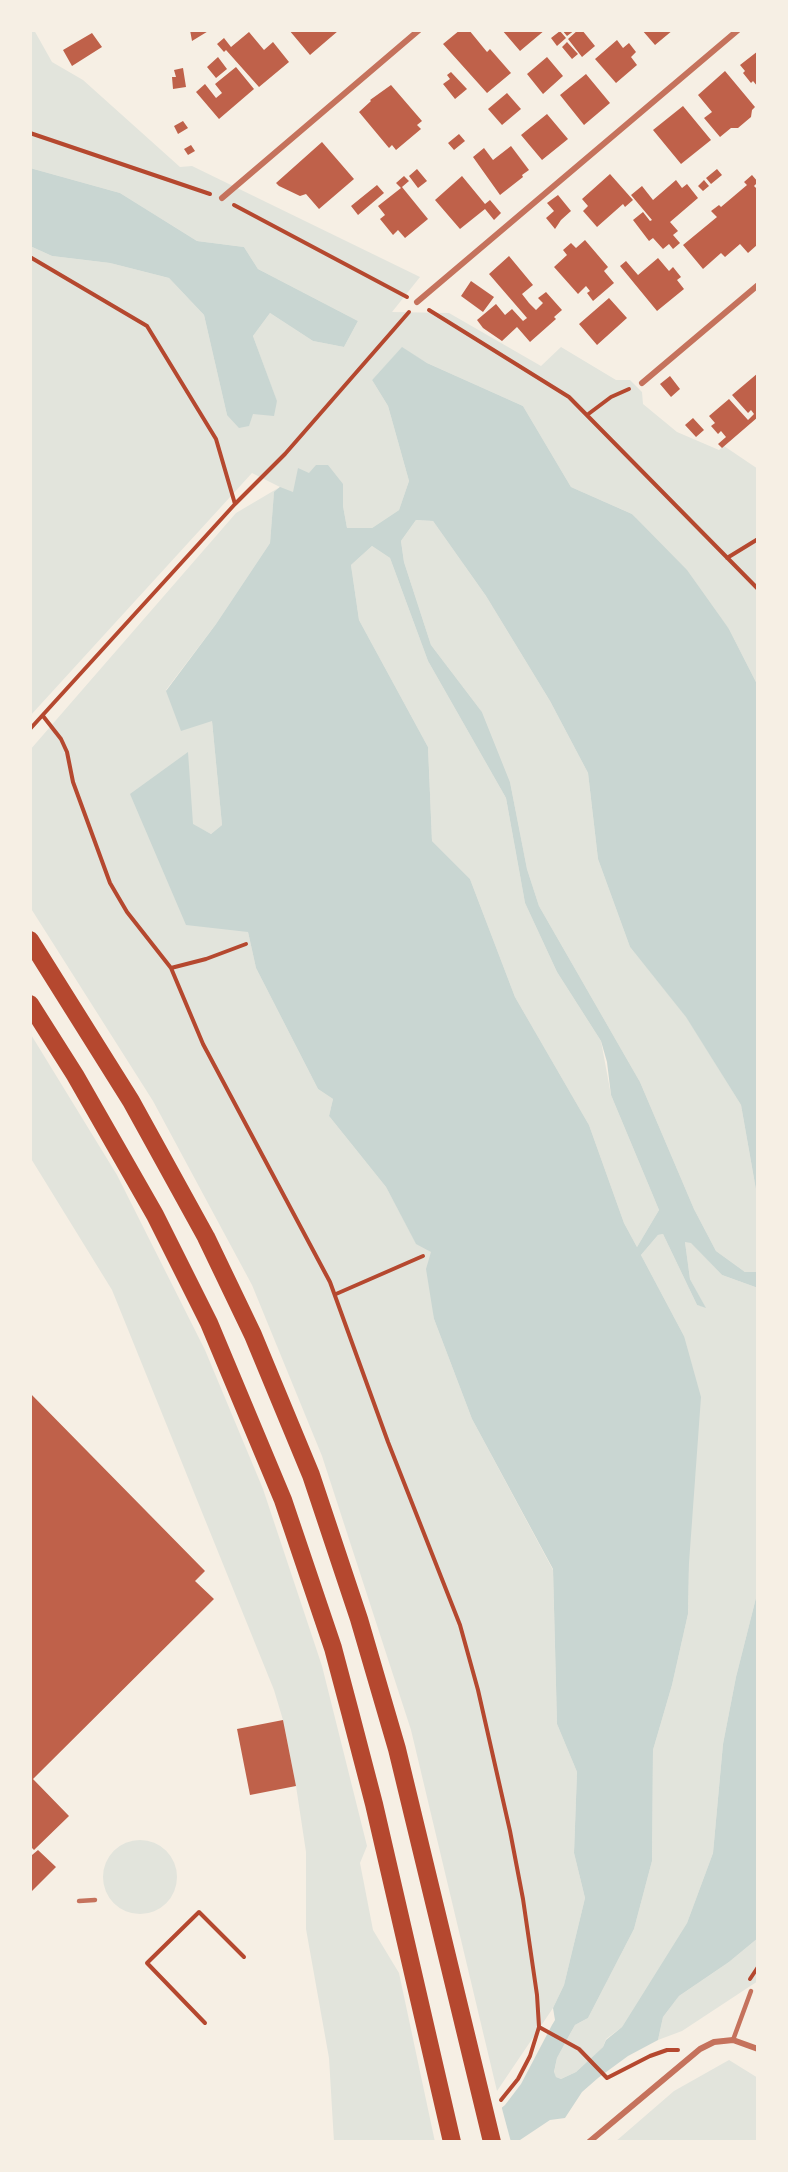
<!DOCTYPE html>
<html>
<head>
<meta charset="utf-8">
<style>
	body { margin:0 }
	#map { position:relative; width:788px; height:2172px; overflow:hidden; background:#f6efe4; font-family:"Alegreya Sans",sans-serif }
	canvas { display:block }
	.frame { position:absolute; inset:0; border:32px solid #f6efe4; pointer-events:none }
</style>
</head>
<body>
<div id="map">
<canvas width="788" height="2172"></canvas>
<div class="frame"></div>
</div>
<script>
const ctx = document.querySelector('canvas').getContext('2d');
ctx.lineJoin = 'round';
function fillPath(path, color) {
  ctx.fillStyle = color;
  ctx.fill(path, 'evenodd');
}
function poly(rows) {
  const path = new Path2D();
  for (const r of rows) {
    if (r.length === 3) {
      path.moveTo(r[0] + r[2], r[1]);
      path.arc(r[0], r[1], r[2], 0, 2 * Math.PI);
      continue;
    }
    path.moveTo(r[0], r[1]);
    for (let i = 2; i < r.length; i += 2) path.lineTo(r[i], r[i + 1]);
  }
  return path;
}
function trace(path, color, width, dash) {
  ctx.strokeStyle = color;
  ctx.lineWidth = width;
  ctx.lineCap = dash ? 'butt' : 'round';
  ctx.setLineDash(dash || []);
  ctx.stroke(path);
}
const green = poly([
	[30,30,34,30,52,62,83,80,180,167,192,166,420,277,392,312,449,313,541,366,561,347,616,380,630,380,642,392,643,404,677,432,719,450,724,446,758,469,758,686,729,629,632,514,571,487,523,406,427,363,402,348,372,380,388,406,409,481,399,510,372,528,347,528,343,506,343,484,293,492,274,493,270,543,216,624,166,690,212,721,222,825,211,834,130,794,248,932,256,968,318,1089,333,1099,329,1116,386,1187,416,1243,432,1252,434,1319,472,1419,553,1570,557,1724,577,1772,574,1853,585,1898,564,1985,553,2008,497,2091,411,1730,322,1456,252,1285,153,1101,30,907,30,750,236,513,280,487,252,473,30,716,30,246,52,256,110,263,169,278,204,315,227,415,253,414,277,402,253,336,270,313,313,341,344,347,358,321,258,269,244,247,197,241,120,193,30,168],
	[416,520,433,521,486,596,550,701,588,773,598,859,630,947,686,1016,741,1105,758,1201,758,1272,745,1272,716,1251,694,1209,640,1082,539,906,527,869,510,782,482,712,431,645,404,562,401,541],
	[372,546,390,558,428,661,506,798,525,903,557,972,601,1041,611,1095,659,1210,637,1247,624,1223,589,1125,515,997,470,879,432,841,428,747,359,620,351,565],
	[30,1033,117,1175,205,1350,263,1489,322,1666,367,1846,360,1863,373,1930,399,1973,435,2142,334,2142,329,2058,306,1929,306,1852,296,1786,283,1720,274,1690,112,1290,30,1157],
	[663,1234,697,1305,705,1307,690,1279,685,1242,691,1242,722,1275,758,1288,758,1590,736,1677,723,1744,713,1853,687,1923,622,2027,606,2039,603,2047,576,2072,561,2079,556,2077,554,2073,557,2058,575,2025,588,2018,634,1929,652,1861,653,1750,672,1685,688,1614,689,1563,684,1336,641,1255,658,1235],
	[140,1877,37],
	[758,1938,758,1981,682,2031,658,2040,663,2017,679,1996,729,1962],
	[729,2060,758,2078,758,2142,615,2142,674,2091]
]);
const water = poly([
	[30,168,120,193,197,241,244,247,258,269,358,321,344,347,313,341,270,313,253,336,277,401,274,416,253,414,249,426,239,428,227,415,204,315,169,278,110,263,52,256,30,246],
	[402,347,427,363,523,406,571,487,632,514,687,570,729,629,758,686,758,1201,741,1105,686,1017,630,947,598,859,588,773,550,701,486,596,433,521,416,520,401,541,404,562,431,645,482,712,510,782,527,869,539,906,640,1082,694,1209,716,1251,745,1272,758,1272,758,1288,722,1275,691,1243,685,1242,690,1279,706,1308,697,1305,663,1234,658,1235,641,1255,684,1336,701,1397,689,1563,688,1614,672,1685,653,1750,652,1861,634,1929,588,2018,575,2025,570,2034,557,2058,554,2072,556,2077,561,2079,576,2072,603,2047,606,2040,622,2027,687,1923,713,1853,723,1744,736,1677,758,1590,758,1938,729,1962,679,1996,663,2017,658,2040,628,2056,598,2078,582,2092,565,2118,550,2120,517,2142,461,2142,505,2105,521,2084,552,2025,555,2020,553,2008,564,1985,585,1898,574,1853,577,1772,557,1724,553,1569,472,1419,434,1319,426,1269,431,1252,416,1244,386,1187,329,1116,333,1099,318,1089,256,968,248,932,186,925,130,794,188,752,193,824,211,834,222,825,212,721,181,731,166,691,216,624,270,543,274,492,280,487,293,492,298,468,309,473,316,465,328,465,343,484,343,506,347,528,372,528,399,510,409,481,388,406,372,380],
	[372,546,390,558,428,661,506,798,525,903,557,972,601,1041,607,1062,611,1095,659,1210,637,1247,624,1223,589,1125,515,997,470,879,432,841,428,747,359,620,351,565]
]);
const pier = poly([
	[501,2105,511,2142,458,2142,459,2140]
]);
const building = poly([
	[190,30,210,30,192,41],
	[289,30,337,30,338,31,310,55],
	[460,30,469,30,487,52,490,49,511,73,487,93,443,44],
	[502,30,545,30,520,51],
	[562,30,575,30,567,36],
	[578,30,582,30,595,46,582,57,568,39],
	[642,30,673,30,655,45],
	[560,31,566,38,557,46,551,38],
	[249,32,264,50,273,42,289,62,259,87,226,50,224,52,217,44,224,38,231,47],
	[92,33,102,47,72,66,63,50],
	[617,40,623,48,629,43,636,52,631,57,637,65,616,83,595,59],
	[567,42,578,54,572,59,562,47],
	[758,51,758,87,753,81,751,83,743,73,745,71,740,65],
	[218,57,227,69,216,78,207,67],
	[547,57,563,76,543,94,527,74],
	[236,67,254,89,219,119,196,92,205,84,216,98,222,93,215,84],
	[183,68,186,87,173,89,172,77,176,77,174,70],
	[725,71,755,107,752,110,751,117,738,128,731,128,720,137,704,118,712,112,698,95],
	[451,72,467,89,455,99,443,84,450,79,447,75],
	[586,74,610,103,584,125,560,95],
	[391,85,422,121,417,125,421,129,396,150,392,145,389,148,359,112,371,101,370,100],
	[507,93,521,109,502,125,488,109],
	[683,106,711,140,681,164,653,130],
	[547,114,568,139,542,160,521,135],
	[183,121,188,128,178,134,174,126],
	[459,134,465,141,454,150,448,143],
	[322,142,354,179,319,209,306,194,300,196,279,186,276,183],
	[191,145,195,151,188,155,184,149],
	[511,146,529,170,522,175,523,177,500,195,473,157,484,148,493,160],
	[417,169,427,181,418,188,409,176],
	[717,169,722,175,711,184,706,178],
	[610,174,633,200,625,207,623,204,597,227,583,211,588,206,582,199],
	[752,175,758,182,754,186,758,190,757,245,748,253,740,244,725,257,721,253,703,269,683,245,717,217,711,211,719,205,721,207,747,185,744,182],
	[404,176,409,181,402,187,428,219,405,238,398,230,393,235,380,219,385,215,378,206,401,188,396,183],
	[462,176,485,204,490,200,501,213,494,220,485,209,460,229,435,200],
	[676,180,682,188,687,184,698,198,670,222,678,231,673,235,680,243,673,249,669,244,663,249,653,238,649,241,633,220,643,212,650,221,652,220,631,195,642,186,653,200],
	[704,180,709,186,703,191,698,186],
	[377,185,384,193,358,215,351,206],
	[558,195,571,211,561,220,555,229,546,218,554,211,547,203],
	[585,240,608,267,604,271,614,283,593,301,587,293,590,291,586,286,578,294,554,267,567,255,563,250,571,243,576,248],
	[509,256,533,285,522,294,529,303,536,310,543,303,538,298,546,292,562,310,554,317,556,319,530,342,517,327,502,341,483,328,477,320,496,304,505,315,512,309,523,321,527,318,489,274],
	[658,258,669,271,673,267,681,277,677,280,684,289,657,311,620,266,626,261,638,275],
	[471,281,494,297,483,312,461,296],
	[609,298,627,318,597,345,579,324],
	[758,373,758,417,722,448,718,444,726,437,721,431,718,434,711,426,715,423,709,416,729,399,748,420,754,414,751,410,748,413,732,395],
	[670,376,680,389,671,397,660,384],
	[693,418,704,430,696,437,685,425],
	[30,1393,205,1571,195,1581,214,1599,33,1779,69,1816,34,1850,30,1846],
	[283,1720,296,1786,250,1795,237,1729],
	[38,1850,56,1867,30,1893,30,1853,32,1855]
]);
const path = poly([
	[30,133,210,194],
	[234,205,407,297],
	[30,257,147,326,216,439,235,504],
	[429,310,569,397,758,589],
	[587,415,611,397,629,389],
	[727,558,758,539],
	[43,716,61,739,67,752,73,782,110,883,127,912,171,968,203,1044,330,1282,388,1442,460,1625,478,1690,510,1831,523,1899,537,1995,539,2027,530,2056,518,2079,501,2100],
	[30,729,235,504,285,454,409,312],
	[171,968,206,959,246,944],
	[336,1294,423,1256],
	[750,1979,758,1967],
	[205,2023,147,1963,199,1912,244,1957],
	[539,2027,579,2049,607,2078,650,2056,667,2050,678,2050]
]);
const service = poly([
	[79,1901,95,1900],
	[733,2040,751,1991]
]);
const minor = poly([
	[222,198,419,30],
	[417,302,738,30],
	[642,383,758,285],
	[589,2142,700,2049,714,2042,733,2040,758,2049]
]);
const motorway = poly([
	[30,940,131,1101,206,1237,253,1335,311,1475,359,1619,397,1749,492,2142],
	[30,1004,75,1075,155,1215,209,1323,283,1500,333,1648,350,1712,374,1804,452,2142]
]);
fillPath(green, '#e2e4dc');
fillPath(water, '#c9d6d2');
fillPath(pier, '#f6efe4');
fillPath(building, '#bf614a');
trace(path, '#b5482f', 4);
trace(service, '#c5725c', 4.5);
trace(minor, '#c5725c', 6);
trace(motorway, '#b5482f', 18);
</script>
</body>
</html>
